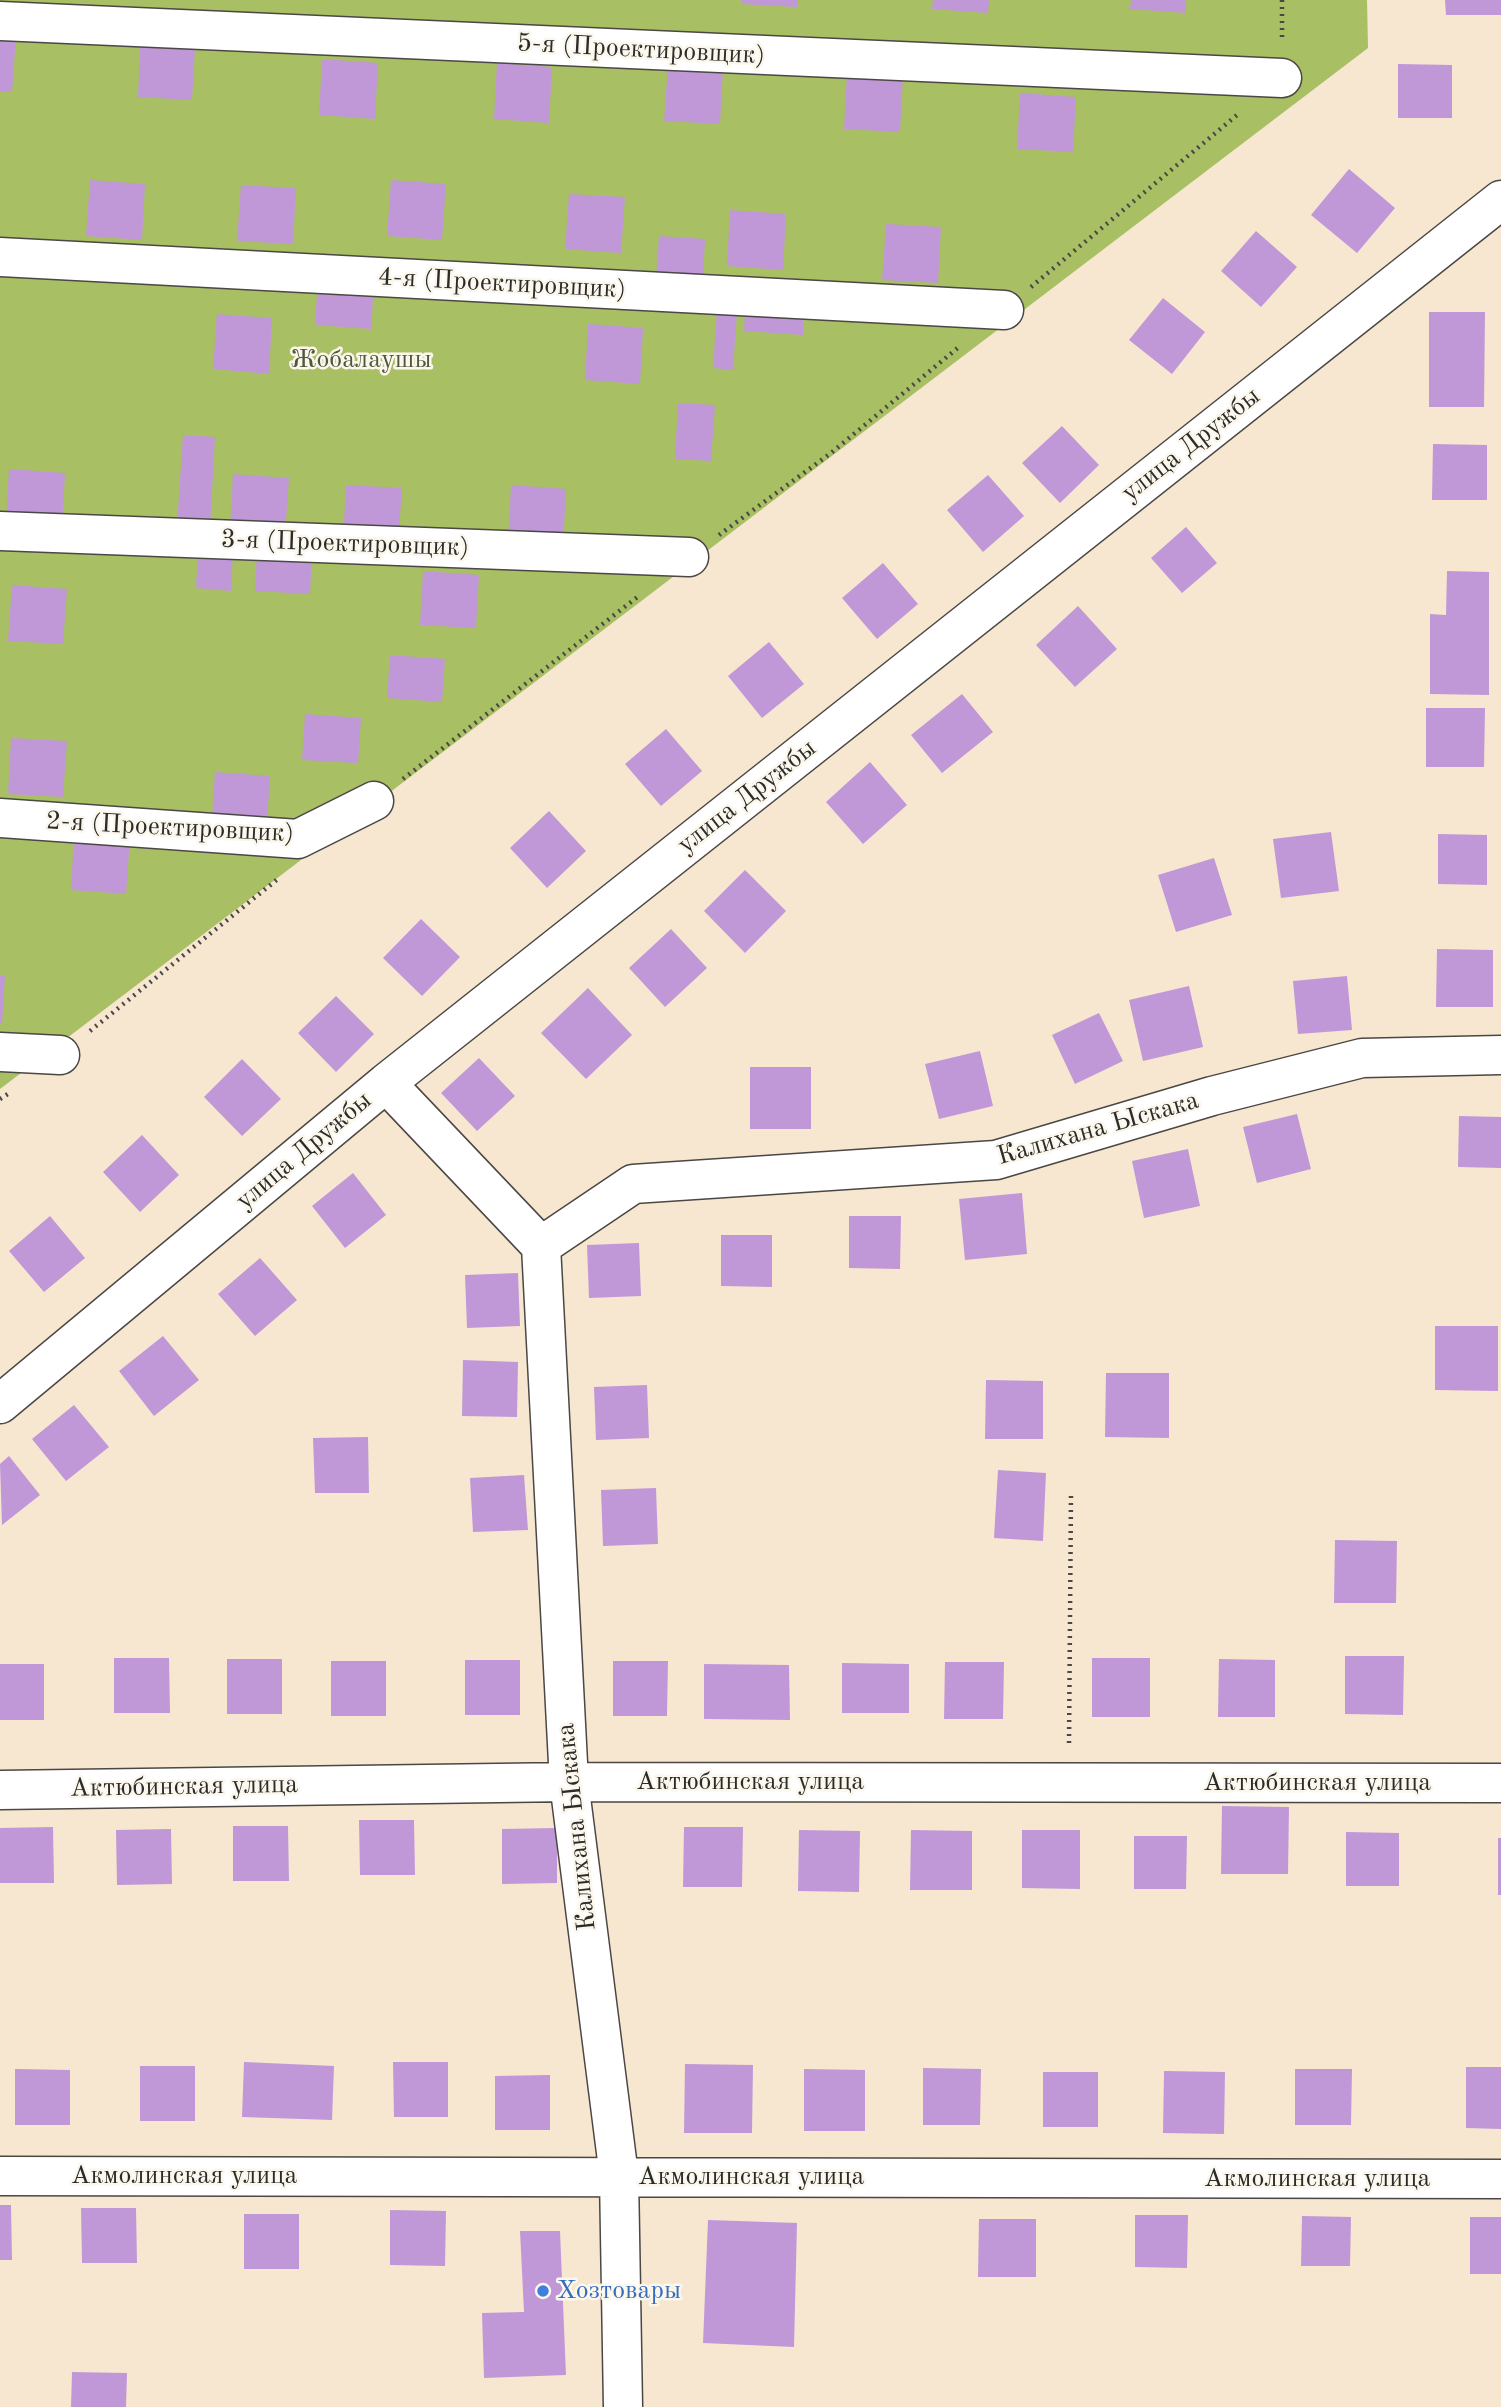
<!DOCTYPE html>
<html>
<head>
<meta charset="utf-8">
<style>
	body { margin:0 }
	canvas { display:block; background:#f7e6d0 }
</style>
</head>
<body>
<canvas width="1501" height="2407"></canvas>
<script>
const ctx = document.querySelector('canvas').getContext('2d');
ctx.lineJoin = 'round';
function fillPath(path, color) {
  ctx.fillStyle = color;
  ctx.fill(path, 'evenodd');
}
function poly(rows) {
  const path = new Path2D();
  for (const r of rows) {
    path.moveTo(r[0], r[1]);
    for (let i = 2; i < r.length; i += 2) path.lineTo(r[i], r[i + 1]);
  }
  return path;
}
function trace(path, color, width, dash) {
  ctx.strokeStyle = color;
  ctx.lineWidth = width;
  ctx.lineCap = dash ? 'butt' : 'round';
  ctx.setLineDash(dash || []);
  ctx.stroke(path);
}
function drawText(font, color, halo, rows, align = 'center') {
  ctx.font = font + ' "Old Standard TT",serif';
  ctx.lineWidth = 5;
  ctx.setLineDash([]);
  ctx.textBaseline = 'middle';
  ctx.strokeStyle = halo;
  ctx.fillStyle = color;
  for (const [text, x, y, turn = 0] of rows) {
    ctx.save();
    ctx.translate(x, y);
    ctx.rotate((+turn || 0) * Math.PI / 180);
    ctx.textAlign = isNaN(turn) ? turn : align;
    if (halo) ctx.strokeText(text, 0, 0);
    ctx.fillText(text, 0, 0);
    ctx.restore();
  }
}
const green = poly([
	[0,0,1367,0,1368,48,0,1089]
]);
const building = poly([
	[742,0,798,0,797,7,742,4],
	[933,0,989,0,988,13,932,9],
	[1131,0,1186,0,1186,13,1130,9],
	[1445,0,1501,0,1501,15,1446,15],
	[0,35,16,36,12,92,0,91],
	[140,47,195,49,192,100,138,97],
	[322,59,378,63,375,119,319,115],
	[497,63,552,67,549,123,494,119],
	[1398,64,1452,65,1452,118,1398,118],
	[668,65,723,68,720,124,664,121],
	[847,73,903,76,900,132,844,129],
	[1020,93,1076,97,1073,152,1017,149],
	[1349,169,1395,208,1357,253,1311,215],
	[90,180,145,184,142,240,86,236],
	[391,180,446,184,442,240,387,236],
	[241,185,296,188,293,244,237,241],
	[569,194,625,197,621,253,565,249],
	[730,210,786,214,783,270,727,266],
	[886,224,941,227,938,283,882,280],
	[1256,231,1297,267,1261,307,1221,271],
	[659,236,705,239,703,282,656,279],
	[318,280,374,284,371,329,315,325],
	[1163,298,1205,332,1172,374,1129,340],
	[717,310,737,311,733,370,713,368],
	[745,312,803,315,803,335,744,331],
	[1429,312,1485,312,1484,407,1429,407],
	[217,314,272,318,269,374,213,369],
	[588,324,643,328,640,384,585,380],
	[678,403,715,405,711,461,675,459],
	[1062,426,1099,465,1060,503,1022,463],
	[183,435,215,437,210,527,177,525],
	[1433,444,1487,445,1487,500,1432,500],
	[9,469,65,473,62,528,6,525],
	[233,474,289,478,285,534,230,530],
	[988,475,1024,516,983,552,947,510],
	[346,485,402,488,398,544,343,541],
	[511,485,566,489,563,545,508,541],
	[1186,527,1217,563,1182,593,1151,558],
	[198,550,233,552,231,591,196,588],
	[257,552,312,556,310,594,255,591],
	[883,563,918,604,877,639,842,598],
	[423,571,479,575,476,628,420,625],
	[1447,571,1489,572,1489,695,1430,694,1430,614,1446,615],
	[12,585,67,589,63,644,8,641],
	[1078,606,1117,649,1075,687,1036,645],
	[769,642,804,684,762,718,728,676],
	[390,655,445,659,442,702,387,698],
	[962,694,993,732,942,773,911,735],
	[1426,708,1485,708,1484,767,1426,767],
	[305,714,361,718,358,763,302,760],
	[666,729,702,771,661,806,625,764],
	[11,738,67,741,63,797,8,794],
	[870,762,907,805,863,844,826,802],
	[215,772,270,776,267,822,212,818],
	[549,811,586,851,547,888,510,848],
	[1331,832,1339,891,1281,898,1273,839],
	[1438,834,1487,835,1487,885,1438,884],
	[74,835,130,838,126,894,71,890],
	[1214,858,1232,915,1176,932,1158,875],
	[745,870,786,911,745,953,704,911],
	[421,919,460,957,422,996,383,958],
	[671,929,707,968,665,1007,629,968],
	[1437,949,1493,950,1493,1007,1436,1007],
	[0,975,5,975,2,1024,0,1024],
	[1347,976,1352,1030,1298,1034,1293,981],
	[1189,986,1203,1047,1143,1061,1129,1000],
	[588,988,632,1035,586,1079,541,1033],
	[336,996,374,1034,336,1072,298,1033],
	[1099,1013,1123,1061,1075,1084,1052,1035],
	[980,1051,993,1106,939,1119,925,1064],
	[479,1058,515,1096,477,1131,441,1093],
	[242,1059,281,1099,242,1136,204,1097],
	[750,1067,811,1067,811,1129,750,1129],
	[1297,1114,1311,1169,1257,1183,1243,1127],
	[1459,1116,1501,1117,1501,1168,1458,1167],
	[142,1135,179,1175,140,1212,103,1172],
	[1188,1149,1200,1206,1144,1218,1132,1161],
	[353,1173,386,1215,345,1248,312,1206],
	[1022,1193,1027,1254,965,1260,959,1199],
	[50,1216,85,1258,44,1292,9,1251],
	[849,1216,901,1216,900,1269,849,1268],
	[721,1235,772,1235,772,1287,721,1286],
	[639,1243,641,1296,589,1298,587,1245],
	[260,1258,297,1300,255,1336,218,1294],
	[518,1273,520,1326,467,1328,465,1275],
	[1435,1326,1498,1326,1498,1391,1435,1390],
	[163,1336,199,1380,154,1416,119,1371],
	[463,1360,518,1362,517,1417,462,1416],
	[1106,1373,1169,1373,1169,1438,1105,1437],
	[986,1380,1043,1381,1043,1439,985,1439],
	[647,1385,649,1438,596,1440,594,1387],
	[74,1405,109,1447,66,1481,32,1439],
	[368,1437,369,1493,315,1493,313,1438],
	[9,1456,40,1495,2,1525,0,1464],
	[998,1470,1046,1473,1043,1541,994,1538],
	[524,1475,528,1530,473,1532,470,1478],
	[656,1488,658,1544,603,1546,601,1490],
	[1335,1540,1397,1541,1396,1603,1334,1603],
	[1345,1656,1404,1656,1403,1715,1345,1714],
	[114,1658,169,1658,170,1713,114,1713],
	[1092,1658,1150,1658,1150,1717,1092,1717],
	[227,1659,282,1659,282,1714,227,1714],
	[1219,1659,1275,1660,1275,1717,1218,1717],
	[465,1660,520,1660,520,1715,465,1715],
	[331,1661,386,1661,386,1716,331,1716],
	[613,1661,668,1661,667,1716,613,1716],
	[945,1662,1004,1662,1003,1719,944,1719],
	[842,1663,909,1664,909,1713,842,1713],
	[0,1664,44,1664,44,1720,0,1720],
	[704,1664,789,1665,790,1720,704,1719],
	[1222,1806,1289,1807,1288,1874,1221,1874],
	[359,1820,414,1820,415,1875,360,1875],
	[233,1826,288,1826,289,1881,233,1881],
	[53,1827,54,1883,0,1883,0,1828],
	[684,1827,743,1827,742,1887,683,1887],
	[557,1828,557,1883,502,1884,502,1829],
	[171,1829,172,1884,117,1885,116,1830],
	[799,1830,860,1831,859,1892,798,1891],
	[911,1830,972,1831,972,1890,910,1890],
	[1022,1830,1080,1830,1080,1889,1022,1888],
	[1346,1832,1399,1833,1399,1886,1346,1886],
	[1134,1836,1187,1836,1186,1889,1134,1889],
	[1498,1838,1501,1838,1501,1895,1498,1895],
	[244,2062,334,2066,332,2120,242,2117],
	[393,2062,448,2062,448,2117,394,2117],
	[685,2064,753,2065,752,2133,684,2133],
	[140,2066,195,2066,195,2121,140,2121],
	[1466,2067,1501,2067,1501,2129,1466,2128],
	[923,2068,981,2069,980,2125,923,2125],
	[15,2069,70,2070,70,2125,15,2125],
	[804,2069,865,2070,865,2131,804,2131],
	[1295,2069,1352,2069,1351,2125,1295,2125],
	[1164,2071,1225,2072,1224,2134,1163,2133],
	[1043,2072,1098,2072,1098,2127,1043,2127],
	[550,2075,550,2130,495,2130,495,2076],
	[0,2205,11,2205,12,2260,0,2260],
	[81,2208,136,2208,137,2263,82,2263],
	[390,2210,446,2211,445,2266,390,2265],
	[244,2214,299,2214,299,2269,244,2269],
	[1135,2215,1188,2215,1187,2268,1135,2267],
	[1302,2216,1351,2217,1350,2266,1301,2266],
	[1470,2217,1501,2217,1501,2274,1470,2274],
	[979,2219,1036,2219,1036,2277,978,2277],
	[708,2220,797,2223,794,2347,703,2343],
	[520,2231,560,2231,566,2375,484,2378,482,2313,524,2312],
	[72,2372,127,2373,126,2407,71,2407]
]);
const path = poly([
	[1282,0,1282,40],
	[1031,287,1237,115],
	[719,535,831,453,960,346],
	[403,779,640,595],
	[90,1031,279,878],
	[0,1099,11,1092],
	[1069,1743,1071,1493]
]);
const minor = poly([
	[0,21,1282,78],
	[0,257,1004,310],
	[0,531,689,557],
	[0,818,298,839,374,801],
	[0,1052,60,1055],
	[386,1083,541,1246,569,1782,619,2176,623,2407],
	[541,1246,633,1184,996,1160,1212,1096,1362,1058,1501,1055],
	[0,1404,386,1083,1501,200],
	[0,1790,569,1782,1501,1783],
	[0,2176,1501,2179]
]);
const markers = [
	[543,2291,7,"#3f7fe0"]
];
const streetNames = [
	["5-я (Проектировщик)",641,50,3],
	["4-я (Проектировщик)",502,284,3],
	["улица Дружбы",1191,445,-38],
	["3-я (Проектировщик)",345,544,2],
	["улица Дружбы",747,797,-38],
	["2-я (Проектировщик)",170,828,3],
	["Калихана Ыскака",1098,1129,-16],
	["улица Дружбы",304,1151,-40],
	["Актюбинская улица",750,1782],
	["Актюбинская улица",1317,1783],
	["Актюбинская улица",184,1787,-1],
	["Калихана Ыскака",577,1827,-96],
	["Акмолинская улица",184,2176],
	["Акмолинская улица",751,2177],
	["Акмолинская улица",1317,2179]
];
const parkNames = [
	["Жобалаушы",361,360]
];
const shopNames = [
	["Хозтовары",557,2291]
];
fillPath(green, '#a8bf64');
fillPath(building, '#c098d8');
trace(minor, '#4a4744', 41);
trace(path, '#4a4744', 4.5, [2, 5]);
trace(minor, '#fff', 38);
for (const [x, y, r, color] of markers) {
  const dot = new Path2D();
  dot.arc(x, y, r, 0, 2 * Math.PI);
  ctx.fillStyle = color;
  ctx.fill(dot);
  trace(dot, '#fbf7ec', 2.5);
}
drawText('26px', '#2b2b2b', '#fbf7ec', streetNames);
drawText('26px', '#50573c', '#fbf7ec', parkNames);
drawText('26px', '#366cbe', '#fbf7ec', shopNames, 'left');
</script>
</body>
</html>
